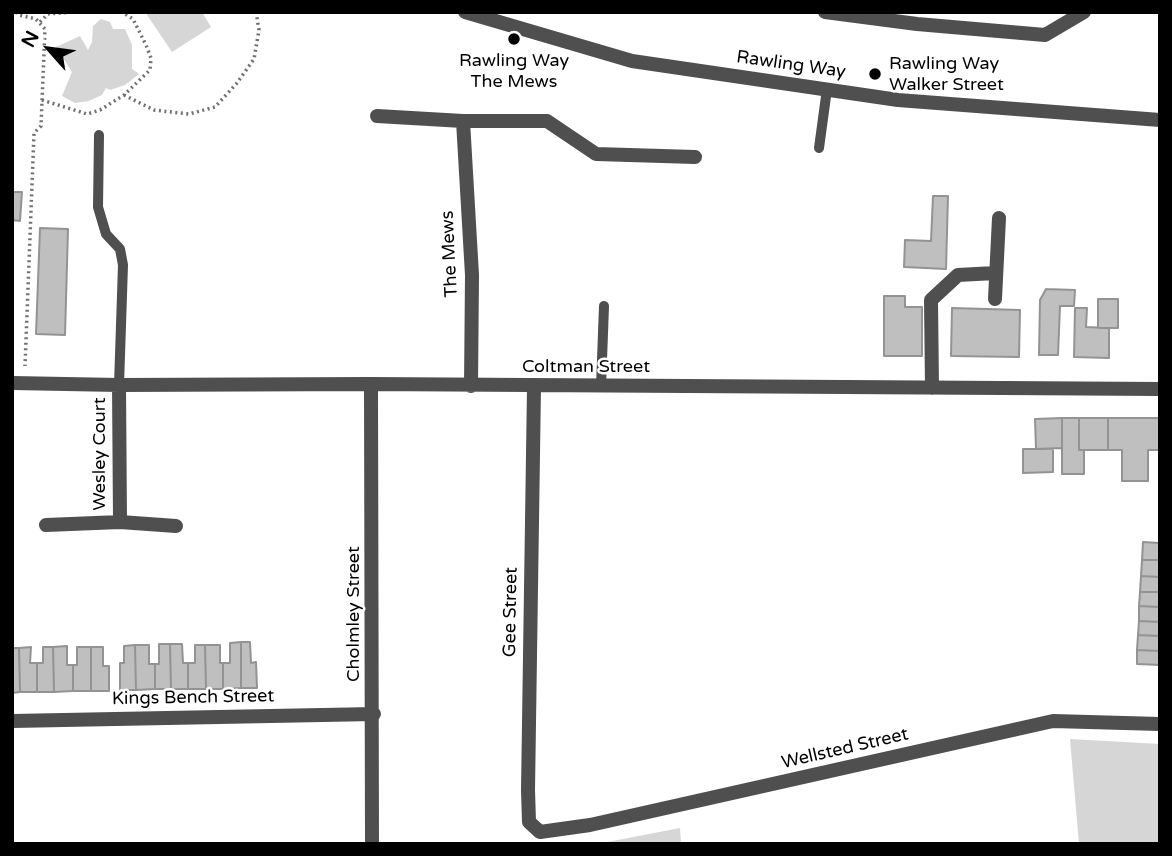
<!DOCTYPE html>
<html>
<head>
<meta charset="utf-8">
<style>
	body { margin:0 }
	#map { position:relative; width:1172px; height:856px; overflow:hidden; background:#fff; font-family:"Varela Round",sans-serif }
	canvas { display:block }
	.frame { position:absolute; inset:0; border:14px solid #000; pointer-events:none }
	.north { position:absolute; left:14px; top:14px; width:70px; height:70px; -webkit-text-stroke:5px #fff; paint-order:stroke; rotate:298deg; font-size:19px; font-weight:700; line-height:28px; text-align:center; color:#000 }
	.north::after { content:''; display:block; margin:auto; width:24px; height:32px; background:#000; clip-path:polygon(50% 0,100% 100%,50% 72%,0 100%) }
</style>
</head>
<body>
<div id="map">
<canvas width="1172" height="856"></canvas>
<div class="frame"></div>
<div class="north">N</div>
</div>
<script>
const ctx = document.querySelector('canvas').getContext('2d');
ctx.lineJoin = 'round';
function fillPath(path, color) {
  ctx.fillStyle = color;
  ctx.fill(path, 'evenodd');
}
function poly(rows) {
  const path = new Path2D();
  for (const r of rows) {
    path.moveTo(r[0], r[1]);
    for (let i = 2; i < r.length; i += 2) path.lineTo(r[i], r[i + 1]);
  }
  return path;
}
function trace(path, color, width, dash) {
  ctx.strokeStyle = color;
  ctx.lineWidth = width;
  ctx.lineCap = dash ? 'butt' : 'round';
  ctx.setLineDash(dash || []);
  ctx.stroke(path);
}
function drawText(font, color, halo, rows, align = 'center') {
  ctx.font = font + ' "Varela Round",sans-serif';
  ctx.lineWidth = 5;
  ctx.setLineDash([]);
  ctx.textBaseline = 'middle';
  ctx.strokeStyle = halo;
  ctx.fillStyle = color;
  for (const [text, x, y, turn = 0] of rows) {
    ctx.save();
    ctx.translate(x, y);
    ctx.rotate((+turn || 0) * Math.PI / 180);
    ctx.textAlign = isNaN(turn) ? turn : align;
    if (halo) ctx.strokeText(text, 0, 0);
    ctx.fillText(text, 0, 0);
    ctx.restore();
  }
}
const green = poly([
	[145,12,202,12,211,27,172,52],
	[101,19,110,22,113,29,125,29,132,45,132,69,139,74,125,85,110,90,106,88,102,95,89,101,75,103,62,96,72,72,56,47,80,36,88,50,92,42,93,26],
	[1070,739,1160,744,1160,844,1079,844],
	[680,828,681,844,597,844]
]);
const building = poly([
	[12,192,22,192,20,221,12,220,12,192],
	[933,196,948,196,946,269,904,267,905,240,931,241,933,196],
	[40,228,68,229,65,335,36,334,40,228],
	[1046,289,1075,290,1074,306,1060,306,1058,355,1039,355,1040,300,1046,289],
	[884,296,905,296,905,307,922,307,922,356,884,356,884,296],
	[1098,299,1118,299,1118,328,1098,328,1098,299],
	[952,308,1020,310,1019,357,951,356,952,308],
	[1075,308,1087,308,1086,327,1109,328,1109,358,1074,357,1075,308],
	[1062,418,1062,448,1036,449,1035,419,1062,418],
	[1062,418,1079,418,1079,450,1084,450,1084,474,1062,474,1062,418],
	[1079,418,1108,418,1108,450,1079,450,1079,418],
	[1108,418,1160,418,1160,450,1148,450,1148,481,1122,481,1122,450,1108,450,1108,418],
	[1023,449,1053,449,1053,472,1023,473,1023,449],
	[1143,542,1160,543,1160,560,1142,560,1143,542],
	[1142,560,1160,560,1160,577,1141,576,1142,560],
	[1141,576,1160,577,1160,592,1140,592,1141,576],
	[1140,592,1160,592,1160,607,1139,606,1140,592],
	[1139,606,1160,607,1160,622,1139,621,1139,606],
	[1139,621,1160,622,1160,636,1138,635,1139,621],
	[1138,635,1160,636,1160,651,1137,650,1138,635],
	[241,642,250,642,251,663,256,662,257,688,241,688,241,642],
	[241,642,241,688,223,689,223,663,230,663,230,643,241,642],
	[159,644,170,644,171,689,155,689,155,664,159,664,159,644],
	[170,644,182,644,183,663,188,663,188,689,171,689,170,644],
	[135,645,149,645,149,664,155,664,155,689,136,690,135,645],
	[135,645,136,690,120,690,120,663,124,663,124,646,135,645],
	[195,645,205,645,206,689,188,689,188,663,195,663,195,645],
	[205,645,220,645,220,663,223,663,223,689,206,689,205,645],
	[67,646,67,665,73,665,73,691,54,692,53,647,67,646],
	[31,647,30,663,37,663,37,692,20,692,19,648,31,647],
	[43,647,53,647,54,692,37,692,37,663,43,663,43,647],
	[77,647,91,647,91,691,73,691,73,665,77,665,77,647],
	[91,647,103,647,103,666,109,666,109,691,91,691,91,647],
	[12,648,19,648,20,692,12,693,12,648],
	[1137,650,1160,651,1160,665,1137,664,1137,650]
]);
const path = poly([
	[16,12,19,15,36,19,45,29,41,126,34,133,25,366],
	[40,22,48,14,73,12],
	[124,95,154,110,189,114,215,107,237,83,254,59,259,30,256,12],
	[42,100,87,114,100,110,124,95,150,70,151,58,146,45,133,19,122,12]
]);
const service = poly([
	[99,135,98,207,106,234,120,249,123,265,119,385],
	[819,148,827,89],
	[601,387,604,306]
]);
const minor = poly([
	[825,12,917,24,1045,35,1084,12],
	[377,116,463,121,547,121,596,154,695,157],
	[463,121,472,275,471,386],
	[995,299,999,218],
	[12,383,119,385,371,384,1160,389],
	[371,384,372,844],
	[119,385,120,522],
	[534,387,528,790,529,822,540,832,590,825,1053,721,1160,724],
	[932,388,931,300,958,275,995,273],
	[46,525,120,522,176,526],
	[12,721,374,714]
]);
const tertiary = poly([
	[465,12,632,61,898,100,1160,120]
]);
const markers = [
	[514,39,7,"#000"],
	[875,74,7,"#000"]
];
const poiNames = [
	["Rawling Way",514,61],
	["The Mews",514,82],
	["Rawling Way",889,64,"left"],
	["Walker Street",889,85,"left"]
];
const streetNames = [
	["Rawling Way",791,65,8],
	["The Mews",450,254,-93],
	["Coltman Street",586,367],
	["Wesley Court",100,454,-90],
	["Gee Street",511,612,-89],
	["Cholmley Street",354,614,-90],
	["Kings Bench Street",193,698,-1],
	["Wellsted Street",845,749,-13]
];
fillPath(green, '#d6d6d6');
fillPath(building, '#bfbfbf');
trace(building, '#939393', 2);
trace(path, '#717171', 3.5, [2, 3.5]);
trace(service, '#4f4f4f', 10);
trace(minor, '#4f4f4f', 14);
trace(tertiary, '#4f4f4f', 14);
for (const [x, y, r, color] of markers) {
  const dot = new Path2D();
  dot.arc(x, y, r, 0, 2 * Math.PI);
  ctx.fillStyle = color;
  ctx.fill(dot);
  trace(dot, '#fff', 2.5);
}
drawText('18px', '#000', '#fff', poiNames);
drawText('18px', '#000', '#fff', streetNames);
</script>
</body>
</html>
